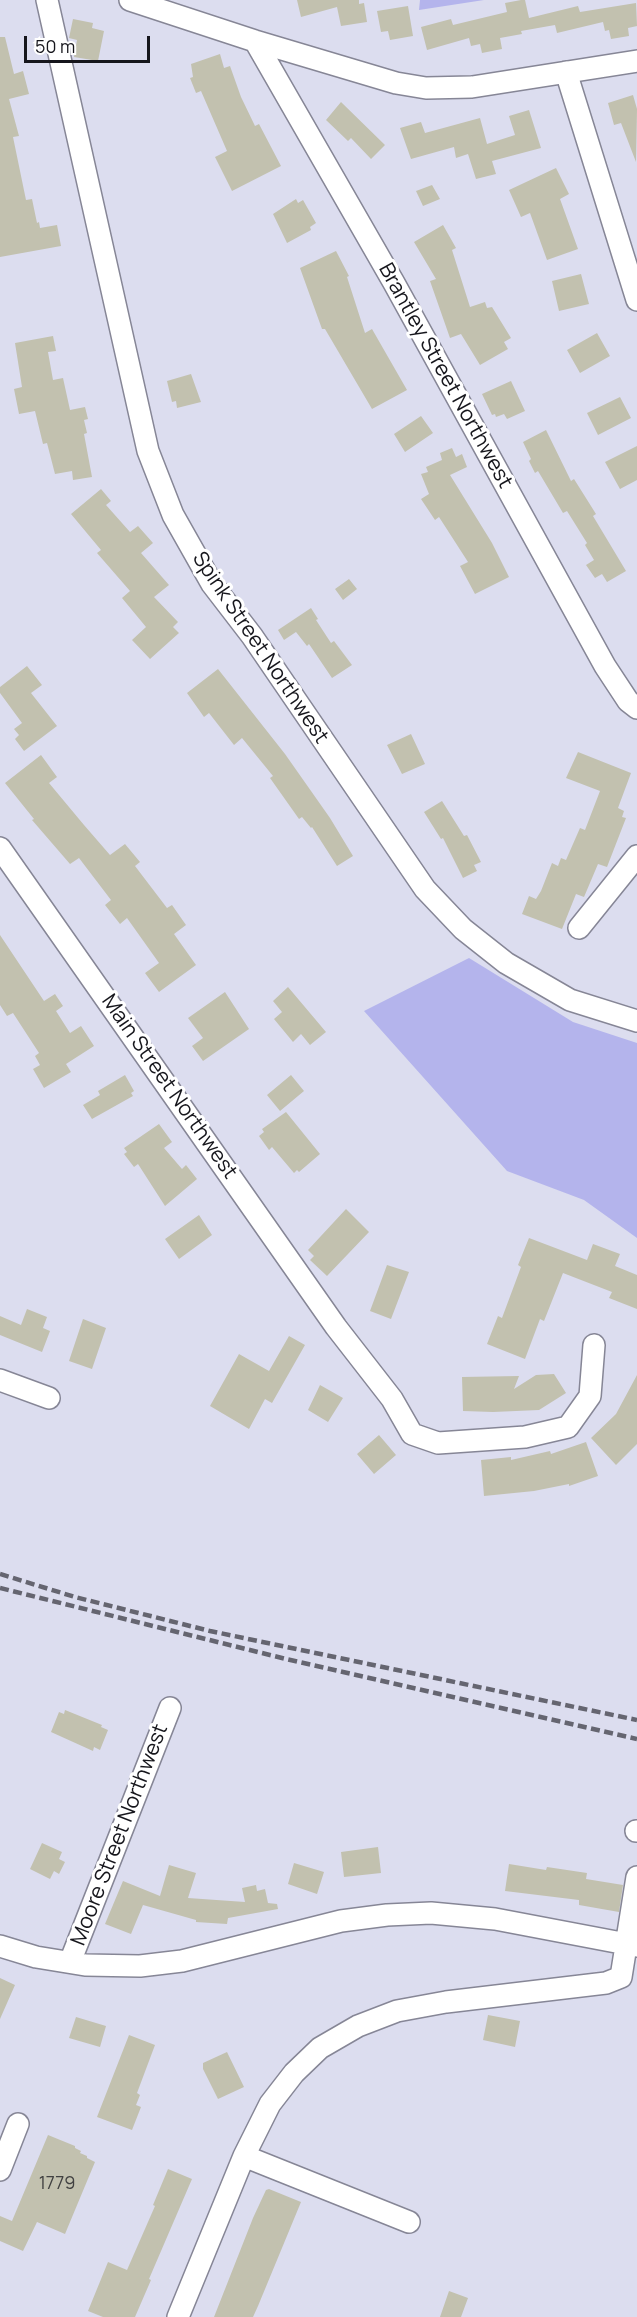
<!DOCTYPE html>
<html>
<head>
<meta charset="utf-8">
<style>
	body { margin:0 }
	#map { position:relative; width:637px; height:2317px; overflow:hidden; background:#dcddef; font-family:Manrope,sans-serif }
	canvas { display:block }
	.scale { position:absolute; left:24px; top:36px; width:126px; height:27px; box-sizing:border-box; border:3px solid #16161c; border-top:0; padding-left:8px; font-size:18px; line-height:21px; white-space:nowrap; color:#16161c; -webkit-text-stroke:4px #fff; paint-order:stroke }
</style>
</head>
<body>
<div id="map">
<canvas width="637" height="2317"></canvas>
<div class="scale">50 m</div>
</div>
<script>
const ctx = document.querySelector('canvas').getContext('2d');
ctx.lineJoin = 'round';
function fillPath(path, color) {
  ctx.fillStyle = color;
  ctx.fill(path, 'evenodd');
}
function poly(rows) {
  const path = new Path2D();
  for (const r of rows) {
    path.moveTo(r[0], r[1]);
    for (let i = 2; i < r.length; i += 2) path.lineTo(r[i], r[i + 1]);
  }
  return path;
}
function trace(path, color, width, dash) {
  ctx.strokeStyle = color;
  ctx.lineWidth = width;
  ctx.lineCap = dash ? 'butt' : 'round';
  ctx.setLineDash(dash || []);
  ctx.stroke(path);
}
function drawText(font, color, halo, rows, align = 'center') {
  ctx.font = font + ' Manrope,sans-serif';
  ctx.lineWidth = 6;
  ctx.setLineDash([]);
  ctx.textBaseline = 'middle';
  ctx.strokeStyle = halo;
  ctx.fillStyle = color;
  for (const [text, x, y, turn = 0] of rows) {
    ctx.save();
    ctx.translate(x, y);
    ctx.rotate((+turn || 0) * Math.PI / 180);
    ctx.textAlign = isNaN(turn) ? turn : align;
    if (halo) ctx.strokeText(text, 0, 0);
    ctx.fillText(text, 0, 0);
    ctx.restore();
  }
}
const green = poly([
	[420,0,484,0,419,10],
	[469,958,573,1022,637,1043,637,1238,584,1200,507,1171,364,1011]
]);
const building = poly([
	[297,0,359,0,359,4,364,3,367,22,341,26,337,7,301,17],
	[521,0,525,0,529,18,578,6,580,12,636,3,637,26,628,28,629,36,611,39,609,30,605,31,603,22,557,33,555,25,521,31,522,34,500,38,502,49,482,53,480,44,471,46,469,38,427,50,421,27,451,19,453,25,507,12,505,3],
	[408,6,413,36,390,40,388,31,381,32,377,11],
	[73,19,93,23,92,28,104,31,98,61,74,57,77,40,69,38],
	[0,37,5,37,14,74,23,71,29,94,9,99,19,136,13,137,26,200,32,199,37,223,39,222,40,228,57,225,61,246,0,257],
	[220,54,224,68,230,66,241,97,255,126,259,124,281,166,232,191,215,157,227,151,201,91,196,93,190,78,193,77,191,64],
	[633,95,637,109,636,162,621,123,614,125,608,103],
	[341,102,385,145,371,159,351,138,348,141,326,120],
	[529,110,541,148,492,161,496,174,476,179,468,154,456,158,454,147,411,159,400,128,421,122,425,133,480,118,487,144,515,135,509,116],
	[556,168,569,194,560,199,578,249,547,260,530,213,521,217,509,190],
	[432,185,440,199,423,206,416,191],
	[296,199,298,203,303,200,316,223,310,227,311,230,287,243,273,214],
	[443,225,456,248,452,250,470,307,485,302,487,308,492,307,511,338,504,342,508,349,480,365,461,334,450,338,430,281,436,279,414,242],
	[336,251,349,276,347,277,365,333,372,329,407,390,372,409,325,329,322,329,300,268],
	[581,274,589,304,559,311,552,281],
	[597,333,610,356,580,373,567,350],
	[53,336,56,351,48,352,53,380,63,378,70,410,85,407,88,419,84,420,87,433,84,434,92,477,73,480,72,471,55,474,47,443,43,444,35,411,19,414,14,389,22,387,15,343],
	[191,374,201,402,177,408,176,401,172,402,167,381],
	[511,381,525,411,507,419,504,414,496,417,495,414,492,415,482,394],
	[620,397,631,418,598,435,587,413],
	[421,416,433,433,405,452,394,434],
	[546,430,571,481,574,479,596,514,593,516,626,571,607,582,602,574,595,578,586,565,594,560,585,545,587,543,567,511,563,513,538,471,535,473,529,461,531,459,523,442],
	[637,446,637,480,620,489,605,462],
	[452,448,456,457,462,454,467,467,450,475,492,543,509,577,475,594,460,566,468,562,439,517,435,520,421,499,429,494,421,474,428,472,426,467,442,460,440,453],
	[101,489,111,501,106,505,130,532,138,526,153,543,141,553,169,585,154,597,178,622,173,627,179,633,150,659,132,640,146,627,122,598,130,591,97,553,101,550,71,514],
	[349,579,357,589,343,600,335,589],
	[311,608,318,619,316,620,331,643,334,641,352,665,332,678,309,644,307,646,296,632,284,640,278,630],
	[27,666,42,685,31,693,57,726,24,751,15,739,19,735,14,729,22,723,0,693,0,687],
	[218,669,285,754,330,818,353,856,337,866,312,827,311,828,302,817,299,819,270,778,273,776,242,738,234,745,209,713,204,717,187,693],
	[411,734,425,764,402,774,387,745],
	[578,752,631,773,618,808,624,811,622,817,626,818,607,867,598,864,584,897,576,894,562,929,522,914,529,896,536,899,541,891,552,863,558,866,561,858,566,860,580,828,585,830,600,791,566,778],
	[41,755,57,777,49,783,84,825,110,855,125,844,140,862,135,866,167,908,172,905,186,925,174,934,196,965,159,992,145,973,159,963,127,918,120,924,105,905,111,900,79,858,70,864,32,820,34,819,5,783],
	[442,801,464,836,467,835,481,862,474,865,477,871,463,878,443,838,441,839,424,812],
	[0,935,44,1001,55,994,63,1006,56,1011,70,1033,81,1026,94,1046,66,1064,71,1072,44,1088,33,1069,40,1065,35,1056,39,1053,13,1013,7,1016,0,1005],
	[288,987,326,1032,310,1045,301,1034,293,1042,274,1019,282,1012,273,1001],
	[225,992,249,1029,203,1061,192,1046,203,1038,188,1018],
	[125,1075,134,1091,131,1093,133,1096,92,1119,83,1105,100,1095,98,1091],
	[291,1075,304,1091,280,1111,267,1095],
	[286,1112,320,1154,299,1172,297,1170,294,1173,272,1147,269,1150,259,1136,264,1132,262,1129],
	[159,1124,172,1142,164,1148,182,1169,186,1165,197,1179,165,1206,138,1164,134,1167,124,1154,127,1152,124,1148],
	[346,1209,369,1232,327,1276,310,1260,314,1256,308,1250],
	[199,1215,212,1235,179,1259,165,1239],
	[529,1238,587,1260,593,1244,620,1254,615,1266,637,1275,637,1309,609,1298,612,1292,563,1273,544,1321,540,1319,525,1359,487,1344,498,1316,502,1318,521,1267,518,1265],
	[387,1265,409,1272,391,1319,370,1311],
	[27,1309,47,1317,43,1328,50,1331,42,1352,0,1335,0,1316,21,1325],
	[83,1319,106,1328,92,1369,69,1361],
	[289,1336,305,1345,272,1403,265,1399,249,1429,210,1406,239,1354,269,1371],
	[554,1374,566,1393,539,1410,493,1412,463,1411,462,1377,519,1376,514,1389,536,1375],
	[637,1375,637,1444,616,1465,591,1438,616,1414],
	[320,1385,343,1398,328,1422,308,1410],
	[379,1435,396,1455,374,1474,357,1454],
	[586,1442,598,1476,569,1486,569,1484,534,1491,484,1496,481,1460,511,1457,511,1460,550,1451,551,1454],
	[65,1710,102,1725,101,1727,108,1730,100,1750,94,1747,93,1751,51,1732,59,1712,64,1714],
	[42,1843,62,1852,59,1859,65,1862,59,1874,54,1871,50,1879,30,1869],
	[378,1847,381,1873,344,1877,341,1852],
	[294,1863,324,1872,317,1894,288,1884],
	[509,1864,546,1870,547,1867,587,1873,586,1879,623,1885,619,1912,579,1905,579,1900,505,1891],
	[169,1865,196,1873,188,1898,245,1902,242,1888,256,1885,257,1891,265,1889,268,1903,277,1904,278,1909,228,1918,227,1924,196,1922,196,1920,143,1905,131,1934,105,1924,123,1881,160,1896],
	[0,1978,15,1985,0,2019],
	[488,2015,520,2021,515,2047,483,2040],
	[76,2017,106,2026,100,2047,69,2038],
	[129,2035,155,2045,137,2093,140,2095,136,2105,141,2107,132,2130,97,2117],
	[227,2052,244,2087,218,2099,203,2069,203,2063],
	[48,2135,75,2146,75,2148,81,2151,80,2153,87,2156,87,2158,95,2162,65,2234,37,2222,23,2251,0,2241,0,2216,12,2221],
	[168,2169,192,2179,149,2279,151,2280,135,2317,103,2317,88,2311,108,2262,127,2270,155,2206,153,2205],
	[269,2189,301,2202,258,2306,253,2317,214,2317,253,2218,266,2190],
	[449,2291,468,2298,461,2317,440,2317]
]);
const minor = poly([
	[47,0,148,451,173,515,212,584,252,636,425,889,463,929,506,963,570,1000,637,1021],
	[130,0,255,41,396,83,426,88,472,87,637,61],
	[255,41,394,283,605,666,628,701,637,708],
	[566,72,637,300],
	[0,848,336,1327,392,1399,412,1434,438,1443,525,1437,568,1427,590,1396,594,1345],
	[579,928,637,856],
	[0,1380,49,1398],
	[636,1831,637,1831],
	[0,1946,36,1957,85,1965,140,1966,182,1961,341,1921,387,1915,431,1913,495,1919,637,1946],
	[70,1962,170,1708],
	[244,2156,409,2222],
	[0,2170,18,2124],
	[178,2317,244,2156,270,2104,294,2073,320,2048,358,2026,397,2011,446,2002,606,1983,621,1977,637,1877]
]);
const rail = poly([
	[0,1574,75,1597,210,1631,637,1720],
	[0,1588,286,1659,637,1739]
]);
const numberNames = [
	["1779",57,2184]
];
const streetNames = [
	["Brantley Street Northwest",445,376,61],
	["Spink Street Northwest",260,648,56],
	["Main Street Northwest",169,1087,55],
	["Moore Street Northwest",120,1835,-69]
];
fillPath(green, '#b4b4ec');
fillPath(building, '#c2c1af');
trace(minor, '#868696', 24);
trace(minor, '#fff', 21);
trace(rail, '#656570', 4.5, [9, 4.5]);
drawText('18px', '#414141', null, numberNames);
drawText('21px', '#16161c', '#fff', streetNames);
</script>
</body>
</html>
